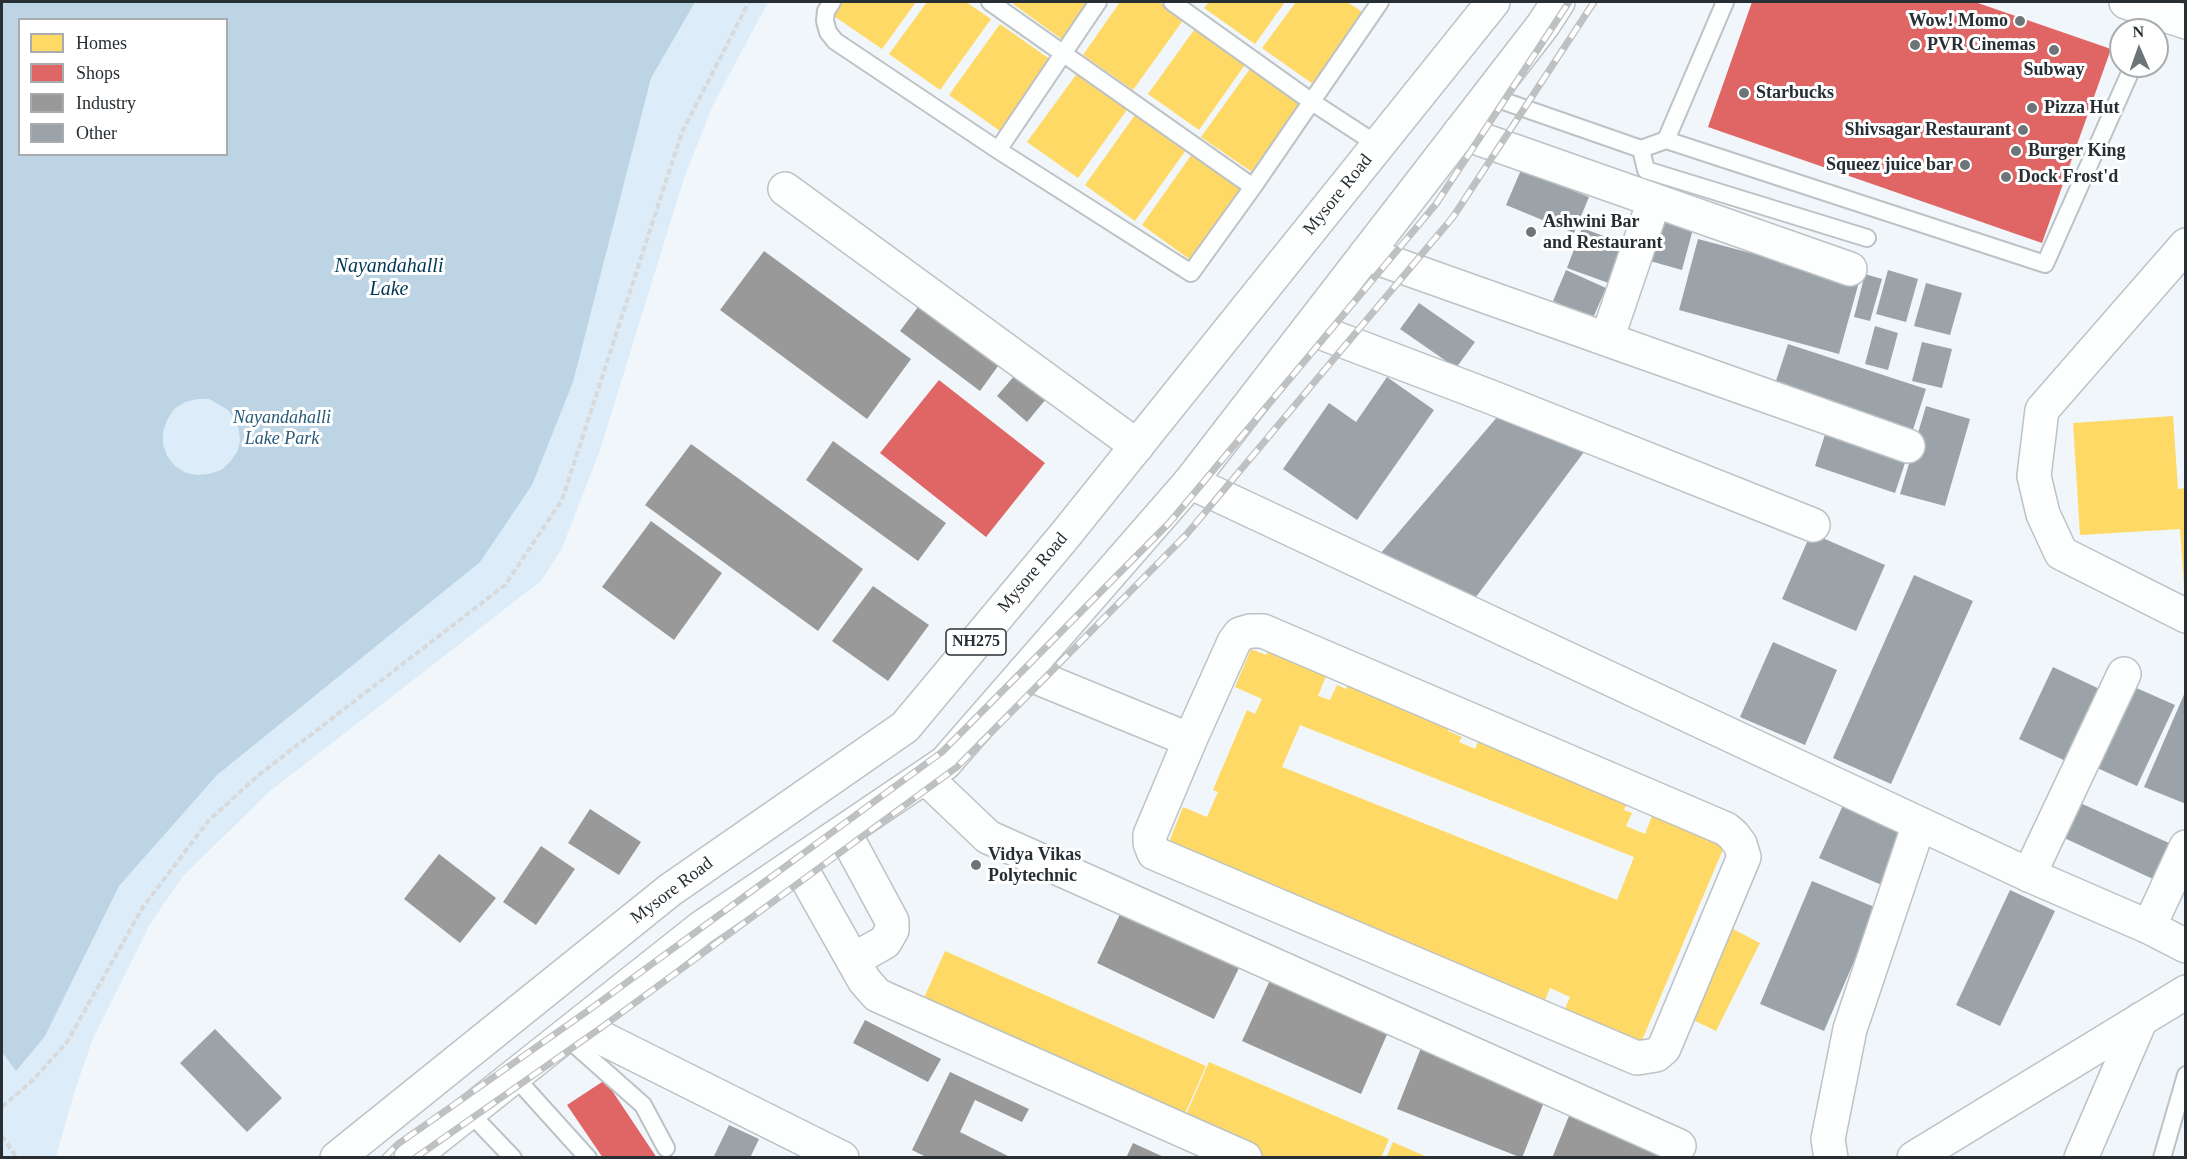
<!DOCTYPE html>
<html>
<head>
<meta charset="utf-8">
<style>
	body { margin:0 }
	#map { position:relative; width:2187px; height:1159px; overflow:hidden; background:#f0f6fa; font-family:"Times New Roman",serif }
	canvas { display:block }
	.frame { position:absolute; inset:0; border:3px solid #282f34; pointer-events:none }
	.legend { position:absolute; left:18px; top:18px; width:210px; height:138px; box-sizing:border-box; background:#fff; border:2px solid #a9acae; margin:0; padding:8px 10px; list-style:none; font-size:18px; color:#282f34 }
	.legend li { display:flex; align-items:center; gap:12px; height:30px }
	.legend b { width:30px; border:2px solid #a9acae }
	.north { position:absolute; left:2109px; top:18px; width:60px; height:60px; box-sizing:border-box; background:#fff; border:2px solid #a9acae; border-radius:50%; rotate:358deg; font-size:16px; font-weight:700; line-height:24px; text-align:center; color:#282f34 }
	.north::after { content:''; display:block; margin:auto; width:21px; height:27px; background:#6e7579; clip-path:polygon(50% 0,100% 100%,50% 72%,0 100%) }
</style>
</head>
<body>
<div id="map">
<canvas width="2187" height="1159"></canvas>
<div class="frame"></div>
<ul class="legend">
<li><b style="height:16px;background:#ffd966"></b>Homes</li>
<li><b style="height:16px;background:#e06666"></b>Shops</li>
<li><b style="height:16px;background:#999"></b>Industry</li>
<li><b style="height:16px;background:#9ba3a9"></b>Other</li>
</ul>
<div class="north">N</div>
</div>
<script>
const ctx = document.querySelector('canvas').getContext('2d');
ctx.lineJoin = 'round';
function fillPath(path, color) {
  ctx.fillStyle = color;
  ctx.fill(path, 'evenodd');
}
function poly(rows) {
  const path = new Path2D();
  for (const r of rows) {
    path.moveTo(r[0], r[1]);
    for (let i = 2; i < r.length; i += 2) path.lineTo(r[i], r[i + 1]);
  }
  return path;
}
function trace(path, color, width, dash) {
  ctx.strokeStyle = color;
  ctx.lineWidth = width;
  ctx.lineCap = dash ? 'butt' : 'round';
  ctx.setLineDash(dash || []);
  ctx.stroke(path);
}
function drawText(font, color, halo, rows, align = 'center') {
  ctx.font = font + ' "Times New Roman",serif';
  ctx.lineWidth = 6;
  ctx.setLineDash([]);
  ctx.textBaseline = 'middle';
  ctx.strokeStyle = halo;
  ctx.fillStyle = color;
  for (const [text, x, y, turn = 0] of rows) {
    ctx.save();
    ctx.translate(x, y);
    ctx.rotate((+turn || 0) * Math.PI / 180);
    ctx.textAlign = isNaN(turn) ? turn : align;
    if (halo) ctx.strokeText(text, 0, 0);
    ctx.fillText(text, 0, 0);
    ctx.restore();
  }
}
const green = poly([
	[2,2,768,2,713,105,684,178,600,450,562,548,541,581,270,791,183,876,150,924,93,1038,74,1093,56,1157,2,1158],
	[20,20,226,20,226,154,20,154]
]);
const water = poly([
	[6,2,695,2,651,78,573,382,532,485,480,562,217,775,119,886,45,1036,16,1071,2,1052,2,4],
	[20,20,226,20,226,154,20,154],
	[198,399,209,399,228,410,235,420,239,430,240,442,237,452,230,462,221,470,209,474,197,475,186,473,175,466,167,456,163,444,163,432,167,420,174,409,185,402]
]);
const homes = poly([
	[840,2,916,2,882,49,831,14],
	[927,2,966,2,991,19,940,90,889,54],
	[1015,2,1091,2,1063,40,1013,4],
	[1120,2,1159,2,1184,19,1133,90,1083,55],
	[1209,2,1285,2,1255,44,1204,8],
	[1296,2,1347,2,1364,13,1313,84,1262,48],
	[1199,23,1249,59,1199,130,1148,94],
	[1000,24,1051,60,1000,131,949,95],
	[1252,66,1303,102,1252,172,1201,137],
	[1078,72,1129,107,1078,178,1027,142],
	[1135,115,1186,150,1135,221,1085,185],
	[1192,154,1243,190,1192,261,1142,225],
	[2173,416,2178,489,2186,488,2186,585,2184,585,2180,529,2080,535,2073,423],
	[1251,649,1266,655,1268,651,1312,670,1328,671,1318,696,1330,700,1337,685,1346,689,1348,685,1449,728,1448,731,1462,737,1459,742,1475,749,1482,731,1613,792,1611,799,1626,805,1624,810,1632,813,1626,826,1645,834,1652,816,1724,847,1640,1045,1563,1013,1570,997,1550,988,1543,1005,1260,886,1262,880,1237,870,1235,875,1167,847,1183,807,1207,817,1218,792,1213,790,1247,710,1255,714,1262,699,1235,687],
	[1300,725,1634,857,1617,900,1282,767],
	[1727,926,1760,943,1716,1031,1683,1015],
	[945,951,1206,1066,1184,1116,922,1002],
	[1209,1062,1389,1139,1381,1158,1259,1158,1182,1124],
	[1393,1142,1429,1158,1386,1158]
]);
const shops = poly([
	[1752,2,1975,2,2111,49,2042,243,1708,127],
	[939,380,1045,463,986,537,880,453],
	[605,1080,657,1158,603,1158,567,1105]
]);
const industry = poly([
	[764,251,911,359,867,419,720,310],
	[921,303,1001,362,980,391,900,331],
	[1022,367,1051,393,1027,422,997,396],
	[833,441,946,523,918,561,806,480],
	[691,444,863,569,818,631,645,505],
	[651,521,722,573,674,640,602,587],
	[873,586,929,625,888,681,832,641],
	[590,809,641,842,619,875,568,843],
	[541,846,575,869,536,925,503,902],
	[439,854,496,898,460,943,404,899],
	[1121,912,1239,968,1214,1019,1097,963],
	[1271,978,1389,1030,1361,1094,1242,1041],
	[865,1020,941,1059,928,1082,853,1043],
	[1421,1048,1546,1097,1522,1158,1397,1109],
	[950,1072,1029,1109,1022,1122,975,1100,960,1132,1012,1158,928,1158,912,1150],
	[1571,1111,1689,1158,1552,1158],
	[1133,1143,1166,1158,1126,1158]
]);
const building = poly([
	[1521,170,1589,197,1574,233,1506,205],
	[1654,219,1693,229,1682,270,1643,259],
	[1582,228,1628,245,1614,285,1567,268],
	[1698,239,1859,282,1839,354,1679,310],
	[1566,270,1606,288,1593,318,1553,301],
	[1888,270,1918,279,1906,322,1876,314],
	[1865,274,1882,279,1870,321,1854,317],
	[1926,283,1962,293,1950,335,1914,326],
	[1419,303,1475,342,1456,368,1400,329],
	[1875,326,1898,333,1888,370,1865,364],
	[1922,342,1952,349,1942,388,1912,381],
	[1788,344,1926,389,1911,436,1773,390],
	[1387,377,1434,410,1357,520,1283,469,1329,403,1356,422],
	[1926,406,1970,419,1945,506,1900,494],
	[1504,409,1544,423,1584,452,1476,597,1380,554],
	[1827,428,1908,454,1895,493,1815,466],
	[1811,533,1885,565,1856,631,1782,599],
	[1914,575,1973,601,1891,784,1833,758],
	[1773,642,1837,670,1805,745,1740,717],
	[2053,667,2106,692,2072,764,2019,739],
	[2132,686,2175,705,2137,786,2095,767],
	[2186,690,2186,804,2144,787],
	[2078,802,2169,843,2153,879,2062,837],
	[1844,803,1908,831,1884,886,1819,858],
	[1812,881,1877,908,1824,1031,1760,1004],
	[2010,890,2055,911,2000,1026,1956,1005],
	[215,1029,282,1098,247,1132,180,1063],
	[729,1125,759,1139,750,1158,713,1158]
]);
const path = poly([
	[2,1107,33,1080,67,1042,143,907,209,820,260,774,505,585,562,500,682,132,749,2],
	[2,1136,17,1158]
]);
const lane = poly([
	[832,2,826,11,825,21,828,32,835,41,998,150,1191,273,1253,187,1380,2],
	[990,2,1253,187],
	[1172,2,1312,102,1378,145],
	[1489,96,1641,149,1666,140,2045,264,2133,66],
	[1666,140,1725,2],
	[1641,149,1646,170,1867,238],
	[998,150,1098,2],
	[565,1036,643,1105,666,1148],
	[514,1076,588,1158],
	[469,1112,513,1158],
	[2162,1158,2186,1075]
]);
const street = poly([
	[2126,2,2186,22],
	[1460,132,1850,269],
	[785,189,1137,446],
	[2186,245,2042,410,2034,476,2043,514,2061,553,2186,616],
	[1366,254,1908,446],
	[1309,328,1491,397,1813,525],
	[1607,339,1654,201],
	[1250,631,1263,631,1726,829,1733,835,1740,844,1744,857,1664,1048,1656,1055,1637,1058,1154,853,1150,843,1150,835,1190,740,1234,642,1240,634,1250,631],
	[1024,672,1190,740],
	[925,777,988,837,1679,1146],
	[844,832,892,921,892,930,885,942,853,960],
	[798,863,864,980,877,995,1245,1158],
	[2029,875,2124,674],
	[2149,927,2186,847],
	[578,1026,842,1158],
	[1831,1158,1828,1139,1850,1029,1919,824],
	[1914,1158,2186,992],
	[2081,1158,2141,1019]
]);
const secondary = poly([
	[1190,482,2029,875,2149,927,2186,946]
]);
const highway = poly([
	[337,1158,670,890,905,727,1066,534,1493,2],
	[411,1158,701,928,945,763,1190,482,1543,25,1558,2]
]);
const rail = poly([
	[384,1158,398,1144,589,1010,942,752,1170,522,1436,204,1569,2],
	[415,1158,602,1027,957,767,1186,535,1453,217,1594,2]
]);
const markers = [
	[2020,21,6,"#6e7579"],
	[1915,45,6,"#6e7579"],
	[2054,50,6,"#6e7579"],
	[1744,93,6,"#6e7579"],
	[2032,108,6,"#6e7579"],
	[2023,130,6,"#6e7579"],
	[2016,151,6,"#6e7579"],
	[1965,165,6,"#6e7579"],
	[2006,177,6,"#6e7579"],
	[1531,232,6,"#6e7579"],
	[976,865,6,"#6e7579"]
];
const shields = [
	[976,642,60]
];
const shieldNames = [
	["NH275",976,642]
];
const poiNames = [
	["Wow! Momo",2008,21,"right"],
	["PVR Cinemas",1927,45],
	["Subway",2054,70,"center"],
	["Starbucks",1756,93],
	["Pizza Hut",2044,108],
	["Shivsagar Restaurant",2011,130,"right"],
	["Burger King",2028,151],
	["Squeez juice bar",1953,165,"right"],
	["Dock Frost'd",2018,177],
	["Ashwini Bar",1543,222],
	["and Restaurant",1543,243],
	["Vidya Vikas",988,855],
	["Polytechnic",988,876]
];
const streetNames = [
	["Mysore Road",1338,195,-51],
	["Mysore Road",1033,573,-50],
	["Mysore Road",672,891,-37]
];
const parkNames = [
	["Nayandahalli",282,418],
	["Lake Park",282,439]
];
const waterNames = [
	["Nayandahalli",389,267],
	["Lake",389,290]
];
fillPath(green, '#dcecf8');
fillPath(water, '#bdd4e4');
fillPath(homes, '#ffd966');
fillPath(shops, '#e06666');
fillPath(industry, '#999');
fillPath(building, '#9ba3a9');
trace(lane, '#bcc2c6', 20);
trace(street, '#bcc2c6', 36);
trace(secondary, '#bcc2c6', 36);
trace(highway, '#bcc2c6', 36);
trace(path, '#d7d9db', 4, [6, 3]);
trace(lane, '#fdfefe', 16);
trace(street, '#fdfefe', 33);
trace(secondary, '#fdfefe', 33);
trace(highway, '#fdfefe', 33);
trace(rail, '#bfc0c1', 7);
trace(rail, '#fff', 4.5, [14]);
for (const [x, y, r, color] of markers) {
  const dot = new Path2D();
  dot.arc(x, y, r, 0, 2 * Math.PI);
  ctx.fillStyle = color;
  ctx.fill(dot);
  trace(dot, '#fff', 2);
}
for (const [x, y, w] of shields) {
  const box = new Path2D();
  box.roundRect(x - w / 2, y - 13, w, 26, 4.5);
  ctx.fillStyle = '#fff';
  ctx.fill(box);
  trace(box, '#282f34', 1.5);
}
drawText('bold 16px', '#282f34', null, shieldNames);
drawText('bold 18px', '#282f34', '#fff', poiNames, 'left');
drawText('18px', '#282f34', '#fff', streetNames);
drawText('italic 18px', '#275878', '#fff', parkNames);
drawText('italic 20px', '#003654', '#fff', waterNames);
</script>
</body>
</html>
